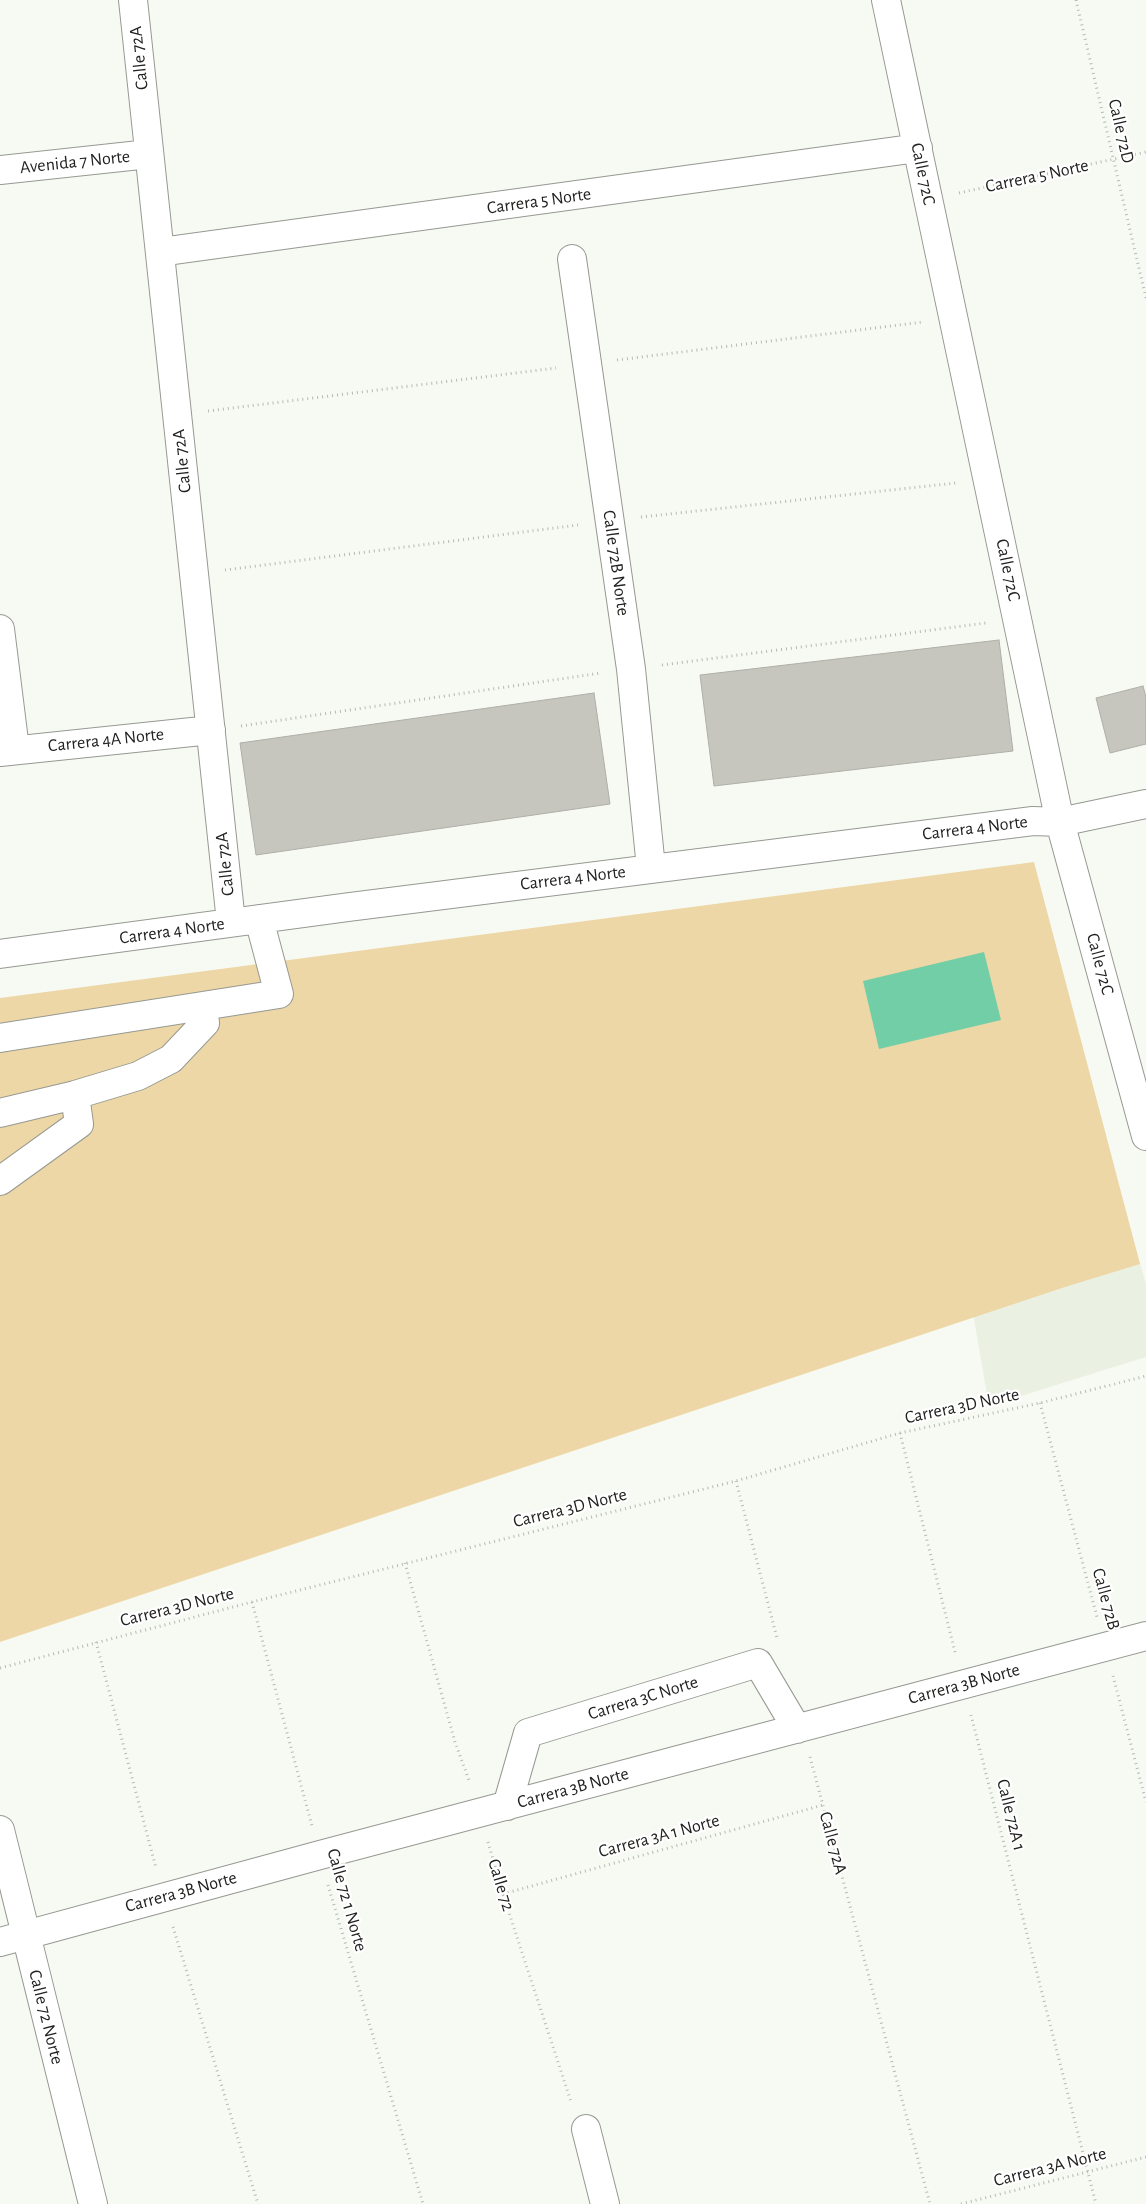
<!DOCTYPE html>
<html>
<head>
<meta charset="utf-8">
<style>
	body { margin:0 }
	canvas { display:block; background:#f7faf3 }
</style>
</head>
<body>
<canvas width="1146" height="2204"></canvas>
<script>
const ctx = document.querySelector('canvas').getContext('2d');
ctx.lineJoin = 'round';
function fillPath(path, color) {
  ctx.fillStyle = color;
  ctx.fill(path, 'evenodd');
}
function poly(rows) {
  const path = new Path2D();
  for (const r of rows) {
    path.moveTo(r[0], r[1]);
    for (let i = 2; i < r.length; i += 2) path.lineTo(r[i], r[i + 1]);
  }
  return path;
}
function trace(path, color, width, dash) {
  ctx.strokeStyle = color;
  ctx.lineWidth = width;
  ctx.lineCap = dash ? 'butt' : 'round';
  ctx.setLineDash(dash || []);
  ctx.stroke(path);
}
function drawText(font, color, halo, rows, align = 'center') {
  ctx.font = font + ' "Alegreya Sans",sans-serif';
  ctx.lineWidth = 4.5;
  ctx.setLineDash([]);
  ctx.textBaseline = 'middle';
  ctx.strokeStyle = halo;
  ctx.fillStyle = color;
  for (const [text, x, y, turn = 0] of rows) {
    ctx.save();
    ctx.translate(x, y);
    ctx.rotate((+turn || 0) * Math.PI / 180);
    ctx.textAlign = isNaN(turn) ? turn : align;
    if (halo) ctx.strokeText(text, 0, 0);
    ctx.fillText(text, 0, 0);
    ctx.restore();
  }
}
const built = poly([
	[1130,1228,1146,1284,1146,1357,989,1406,967,1279]
]);
const green = poly([
	[1034,862,1140,1264,1065,1287,0,1642,0,998]
]);
const water = poly([
	[984,952,1001,1020,879,1049,863,981]
]);
const building = poly([
	[999,640,1013,751,714,786,700,675,999,640],
	[1143,686,1146,697,1146,744,1110,753,1096,698,1143,686],
	[594,693,610,804,256,855,240,743,594,693]
]);
const path = poly([
	[1076,0,1146,298],
	[959,193,1146,152],
	[617,360,923,322],
	[208,411,556,368],
	[641,517,956,483],
	[225,570,578,525],
	[662,665,986,623],
	[241,726,601,673],
	[1040,1403,1097,1617],
	[900,1433,956,1656],
	[736,1481,777,1638],
	[405,1563,455,1742,470,1783],
	[252,1602,312,1826],
	[96,1642,156,1868],
	[0,1668,252,1602,736,1481,900,1433,1040,1403,1146,1376],
	[1113,1676,1146,1802],
	[971,1715,1096,2204],
	[810,1757,930,2204],
	[488,1842,503,1894,571,2102],
	[328,1885,423,2204],
	[503,1894,823,1805],
	[173,1927,258,2204],
	[961,2204,1146,2157]
]);
const minor = poly([
	[133,0,231,922],
	[886,0,1060,822,1146,1136],
	[0,170,149,154],
	[160,252,918,148],
	[572,259,631,669,651,868],
	[0,629,15,749],
	[0,752,211,730],
	[0,954,349,907,1033,821,1060,822,1146,804],
	[0,1038,279,994,259,919],
	[0,1113,75,1095,138,1076,171,1059,205,1023,203,1007],
	[0,1181,79,1124,75,1095],
	[507,1806,528,1733,758,1663,797,1729],
	[0,1830,93,2204],
	[0,1942,320,1855,1146,1636],
	[586,2129,605,2204]
]);
const streetNames = [
	["Calle 72A",139,58,-96],
	["Calle 72D",1121,131,77],
	["Avenida 7 Norte",75,162,-6],
	["Calle 72C",923,174,78],
	["Carrera 5 Norte",1037,176,-12],
	["Carrera 5 Norte",539,201,-8],
	["Calle 72A",182,461,-96],
	["Calle 72B Norte",616,563,82],
	["Calle 72C",1008,570,78],
	["Carrera 4A Norte",106,740,-6],
	["Carrera 4 Norte",975,828,-7],
	["Calle 72A",225,864,-96],
	["Carrera 4 Norte",573,878,-7],
	["Carrera 4 Norte",172,931,-8],
	["Calle 72C",1100,964,75],
	["Carrera 3D Norte",962,1406,-12],
	["Carrera 3D Norte",570,1508,-14],
	["Calle 72B",1106,1599,75],
	["Carrera 3D Norte",177,1607,-14],
	["Carrera 3B Norte",964,1684,-15],
	["Carrera 3C Norte",643,1698,-17],
	["Carrera 3B Norte",573,1788,-15],
	["Calle 72A 1",1011,1815,76],
	["Carrera 3A 1 Norte",659,1836,-15],
	["Calle 72A",833,1843,75],
	["Calle 72",501,1885,73],
	["Carrera 3B Norte",181,1892,-15],
	["Calle 72 1 Norte",347,1900,74],
	["Calle 72 Norte",46,2017,76],
	["Carrera 3A Norte",1050,2167,-14]
];
fillPath(built, '#eaf1e2');
fillPath(green, '#edd7a6');
fillPath(water, '#72cea7');
fillPath(building, '#c6c6bf');
trace(building, '#afafa8', 1);
trace(minor, '#969992', 30);
trace(path, '#b7b9b4', 3, [1, 4]);
trace(minor, '#fff', 28);
drawText('18px', '#222321', '#fff', streetNames);
</script>
</body>
</html>
